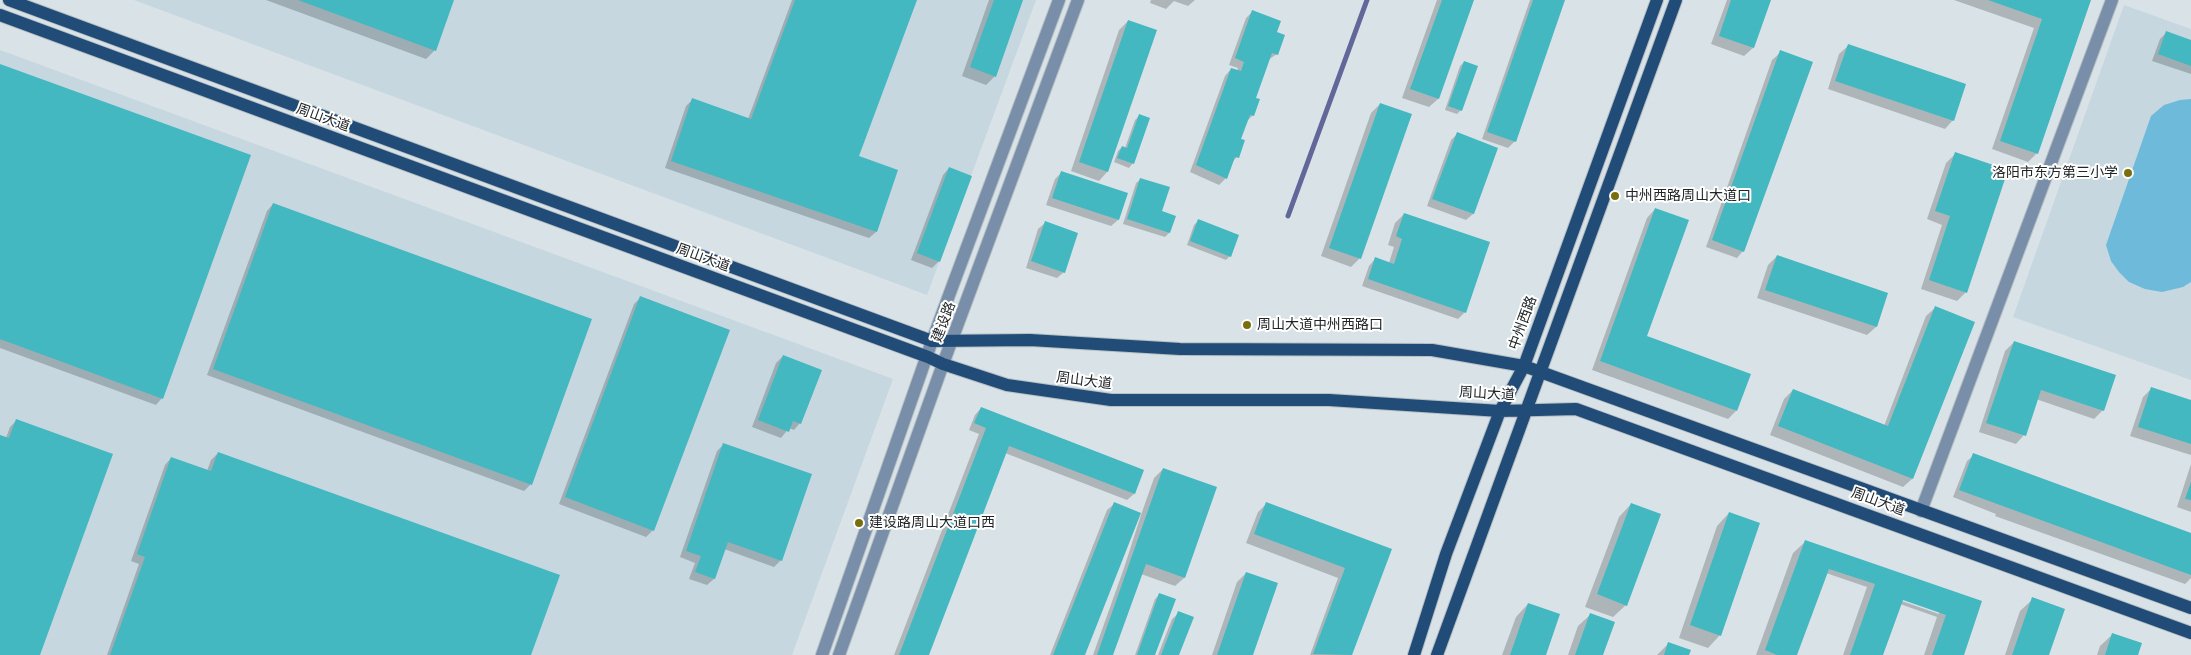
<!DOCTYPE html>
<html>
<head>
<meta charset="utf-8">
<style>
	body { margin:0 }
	canvas { display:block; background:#d8e2e7 }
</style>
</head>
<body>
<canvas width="2191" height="655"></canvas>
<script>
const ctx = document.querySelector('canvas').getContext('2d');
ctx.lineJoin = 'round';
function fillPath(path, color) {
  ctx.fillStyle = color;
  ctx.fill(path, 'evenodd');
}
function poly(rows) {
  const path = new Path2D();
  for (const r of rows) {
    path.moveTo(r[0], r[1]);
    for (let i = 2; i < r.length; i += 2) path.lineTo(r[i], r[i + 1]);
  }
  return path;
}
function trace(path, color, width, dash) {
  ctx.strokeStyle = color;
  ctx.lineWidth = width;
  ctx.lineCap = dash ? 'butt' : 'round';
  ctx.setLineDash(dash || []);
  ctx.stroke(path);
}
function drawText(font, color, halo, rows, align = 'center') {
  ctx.font = font + ' "Open Sans","Noto Sans SC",sans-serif';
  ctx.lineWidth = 4;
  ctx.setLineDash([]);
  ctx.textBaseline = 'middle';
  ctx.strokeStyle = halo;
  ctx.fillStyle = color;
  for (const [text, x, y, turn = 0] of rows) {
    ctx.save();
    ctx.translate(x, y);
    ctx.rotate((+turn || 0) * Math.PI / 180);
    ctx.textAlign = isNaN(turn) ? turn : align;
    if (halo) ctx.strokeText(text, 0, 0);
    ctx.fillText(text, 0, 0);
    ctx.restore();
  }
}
const built = poly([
	[134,0,1036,0,927,295],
	[2124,5,2191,29,2191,380,2013,317],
	[0,50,893,379,792,655,0,655]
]);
const green = poly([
	[2191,99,2191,282,2183,287,2162,292,2145,289,2129,282,2119,272,2111,261,2106,245,2151,116,2164,105,2180,100]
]);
const shadow = poly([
	[266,0,453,0,435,50,426,59],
	[792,0,916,0,857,157,876,232,869,238,665,168,686,106,692,100,748,119],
	[989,0,1022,0,995,76,986,85,962,76],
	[1151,0,1195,0,1188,6,1174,1,1166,9,1150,3],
	[1437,0,1473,0,1438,99,1429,107,1402,98],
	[1530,0,1564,0,1515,141,1508,148,1482,139],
	[1727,0,1770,0,1753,48,1744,56,1711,44],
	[1954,0,2090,0,2037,153,2028,162,1992,149,2034,28],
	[1252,12,1275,33,1277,54,1268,60,1255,99,1253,115,1246,122,1240,140,1237,157,1231,163,1226,178,1219,185,1190,172,1225,76,1231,69,1237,71,1238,68,1229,65,1246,18],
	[1128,21,1156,31,1107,172,1099,181,1071,171,1119,30],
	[2166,33,2191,41,2191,74,2152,61,2160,39],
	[1848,46,1953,120,1945,129,1828,89,1839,54],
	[1781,52,1743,251,1737,258,1706,247,1772,60],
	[1464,62,1461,110,1457,114,1445,110,1460,66],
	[0,65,162,398,156,405,0,348],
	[1380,104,1360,258,1351,267,1321,256,1371,113],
	[1139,116,1133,163,1129,168,1114,162,1118,151,1122,147,1125,148,1135,120],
	[1457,134,1497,148,1473,214,1466,220,1427,206,1451,140],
	[1955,154,1966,292,1957,301,1921,289,1942,225,1927,219,1946,163],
	[949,168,939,261,932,268,911,260,943,175],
	[1062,172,1126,194,1118,220,1111,226,1046,205,1055,179],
	[1141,179,1160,212,1174,217,1169,233,1165,237,1123,224,1136,183],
	[273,204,531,484,524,491,207,375,267,211],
	[1655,209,1645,337,1736,411,1728,419,1592,370,1647,218],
	[1404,214,1465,312,1458,319,1362,286,1369,266,1375,259,1389,263,1394,247,1388,245,1395,223],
	[1198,221,1230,256,1226,260,1187,245,1194,225],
	[1045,223,1064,272,1057,278,1026,268,1038,229],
	[1777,256,1887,293,1876,327,1867,335,1757,298,1768,265],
	[641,297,653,530,646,537,559,504,634,304],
	[1935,308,1912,479,1903,487,1770,435,1784,399,1793,390,1884,426,1926,316],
	[2014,342,2103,410,2094,419,2036,399,2024,435,2016,444,1979,432,2005,351],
	[783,356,800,423,794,430,789,428,781,438,752,427,776,363],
	[2152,388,2191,401,2191,455,2130,436,2143,397],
	[981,408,1143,470,1134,494,1127,500,1005,453,928,655,894,655,979,434,969,430,975,415],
	[17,420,38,655,0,655,0,436,6,438,10,427],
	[724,444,781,560,774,567,724,549,714,579,707,585,689,579,695,563,680,557,717,451],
	[218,453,530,655,107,655,139,564,131,561,165,465,171,458,207,471,211,460],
	[1974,455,2191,534,2191,578,2185,584,1995,516,1996,514,1953,497,1967,461],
	[2191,464,2191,512,2177,507],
	[1163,469,1215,488,1184,578,1175,586,1141,574,1112,655,1093,655,1124,568,1141,515,1139,514,1083,655,1050,655,1107,510,1114,504,1141,515,1154,478],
	[1267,503,1390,550,1351,655,1310,655,1338,578,1246,543,1258,512],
	[1631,504,1626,605,1613,617,1585,607,1619,517],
	[1729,513,1720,635,1708,648,1679,638,1717,526],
	[1806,541,1981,602,1963,655,1924,655,1937,617,1900,604,1882,655,1843,655,1867,587,1826,573,1796,655,1756,655,1793,553],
	[1897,597,1939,611,1939,614,1896,599],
	[1246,573,1252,655,1212,655,1237,582],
	[1160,594,1154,655,1135,655,1155,599],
	[2033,599,2047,655,2005,655,2020,611],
	[1528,604,1545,655,1502,655,1516,617],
	[1179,613,1178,655,1158,655,1172,619],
	[1591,614,1602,655,1568,655,1578,626],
	[2113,634,2137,655,2097,655,2100,646],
	[1669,643,1688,655,1657,655]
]);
const stream = poly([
	[1288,216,1367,0]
]);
const building = poly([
	[298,0,454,0,436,51],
	[795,0,917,0,859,156,898,170,877,232,671,161,692,98,751,119],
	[994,0,1023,0,996,77,970,67],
	[1442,0,1474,0,1439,99,1410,89],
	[1533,0,1565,0,1516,142,1487,132],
	[1731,0,1771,0,1754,48,1719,36],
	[1988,0,2091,0,2038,154,2000,141,2042,19],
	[1252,10,1281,21,1277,32,1285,35,1278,55,1272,53,1256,98,1260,99,1254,116,1250,115,1241,139,1245,140,1239,158,1235,157,1227,179,1196,165,1231,68,1241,71,1244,62,1235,58],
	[1128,20,1157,30,1108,172,1079,162],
	[2166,31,2191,40,2191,66,2158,54],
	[1848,44,1966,84,1954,121,1835,81],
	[1780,50,1813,62,1744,252,1712,240],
	[1464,61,1478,66,1462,111,1448,106],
	[0,64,251,155,163,399,0,339],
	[1380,103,1412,114,1361,259,1329,248],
	[1139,114,1150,118,1134,164,1117,158,1122,146,1127,148],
	[1457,132,1498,148,1474,214,1432,199],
	[1955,152,2008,170,1967,293,1929,280,1950,216,1935,211],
	[949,167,972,176,940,262,917,253],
	[1061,171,1128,193,1119,220,1052,198],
	[1140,178,1170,187,1162,211,1176,216,1170,233,1127,219],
	[273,203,592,319,532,485,213,369],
	[1655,208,1689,220,1647,336,1751,374,1737,411,1600,361],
	[1404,213,1490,242,1466,313,1368,279,1375,257,1394,264,1402,239,1396,236],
	[1198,219,1239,235,1231,257,1190,241],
	[1045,221,1078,233,1065,273,1031,261],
	[1777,255,1888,293,1877,327,1765,290],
	[640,296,730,330,654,531,565,497],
	[1935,306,1975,322,1913,479,1778,426,1793,389,1888,426],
	[2014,341,2116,375,2104,411,2041,390,2026,436,1986,423],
	[783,355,822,370,801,424,793,421,789,432,758,420],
	[2151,387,2191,400,2191,444,2138,427],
	[981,407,1144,470,1135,494,1009,446,929,655,899,655,986,428,974,423],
	[16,419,113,454,40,655,0,655,0,435,9,438],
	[723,443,812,474,782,561,728,542,715,579,695,572,701,556,686,551],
	[218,452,560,575,531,655,110,655,145,557,137,554,171,457,211,471],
	[1973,453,2191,533,2191,575,1959,490],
	[1163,468,1217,487,1185,578,1146,564,1113,655,1097,655],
	[2191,482,2191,500,2185,499],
	[1114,502,1141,513,1085,655,1053,655],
	[1266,502,1392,549,1352,655,1313,654,1345,568,1254,534],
	[1631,503,1661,514,1627,606,1597,594],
	[1729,512,1760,523,1721,636,1690,625],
	[1805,540,1982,601,1964,655,1932,655,1946,615,1903,600,1883,655,1850,655,1875,584,1829,569,1797,655,1777,655,1765,650],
	[1246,572,1278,583,1253,655,1217,655],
	[1159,593,1176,599,1155,655,1137,655],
	[2032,597,2065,609,2049,655,2012,655],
	[1528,603,1560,614,1546,655,1510,655],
	[1178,611,1194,617,1179,655,1161,655],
	[1590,613,1615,622,1603,655,1575,655],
	[2112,633,2142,643,2138,655,2105,655],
	[1668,642,1691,650,1689,655,1664,655]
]);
const minor = poly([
	[1921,511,2112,0],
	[822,655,932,341,1059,0],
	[839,655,943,364,1078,0]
]);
const major = poly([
	[9,0,932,341,1030,340,1180,349,1432,350,1524,366,2191,608],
	[0,15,928,357,943,364,1007,385,1111,400,1329,400,1500,411,1576,409,2191,633],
	[1414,655,1446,554,1500,411,1524,366,1657,0],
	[1437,655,1676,0]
]);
const markers = [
	[2128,173,5,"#7a6f0d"],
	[1615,196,5,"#7a6f0d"],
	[1247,325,5,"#7a6f0d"],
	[859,523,5,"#7a6f0d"]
];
const streetNames = [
	["周山大道",323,118,20],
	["周山大道",703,258,20],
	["建设路",944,322,-69],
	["中州西路",1523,323,-70],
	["周山大道",1084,381,7],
	["周山大道",1487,394,3],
	["周山大道",1878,502,20]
];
const poiNames = [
	["洛阳市东方第三小学",2118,173,"right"],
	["中州西路周山大道口",1625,196],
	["周山大道中州西路口",1257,325],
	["建设路周山大道口西",869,523]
];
fillPath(built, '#c6d7e0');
fillPath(green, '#6dbada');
fillPath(shadow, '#0003');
trace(stream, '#616899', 5);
fillPath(building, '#43b8c0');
trace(minor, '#b7c0c4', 14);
trace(major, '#b7c0c4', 14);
trace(minor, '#798fa9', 12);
trace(major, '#224c78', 12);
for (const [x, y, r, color] of markers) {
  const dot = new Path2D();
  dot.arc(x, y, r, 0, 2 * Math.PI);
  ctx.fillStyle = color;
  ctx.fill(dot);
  trace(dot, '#fff', 2);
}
drawText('14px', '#212527', '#fff', streetNames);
drawText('14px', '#212527', '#fff', poiNames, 'left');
</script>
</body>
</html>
